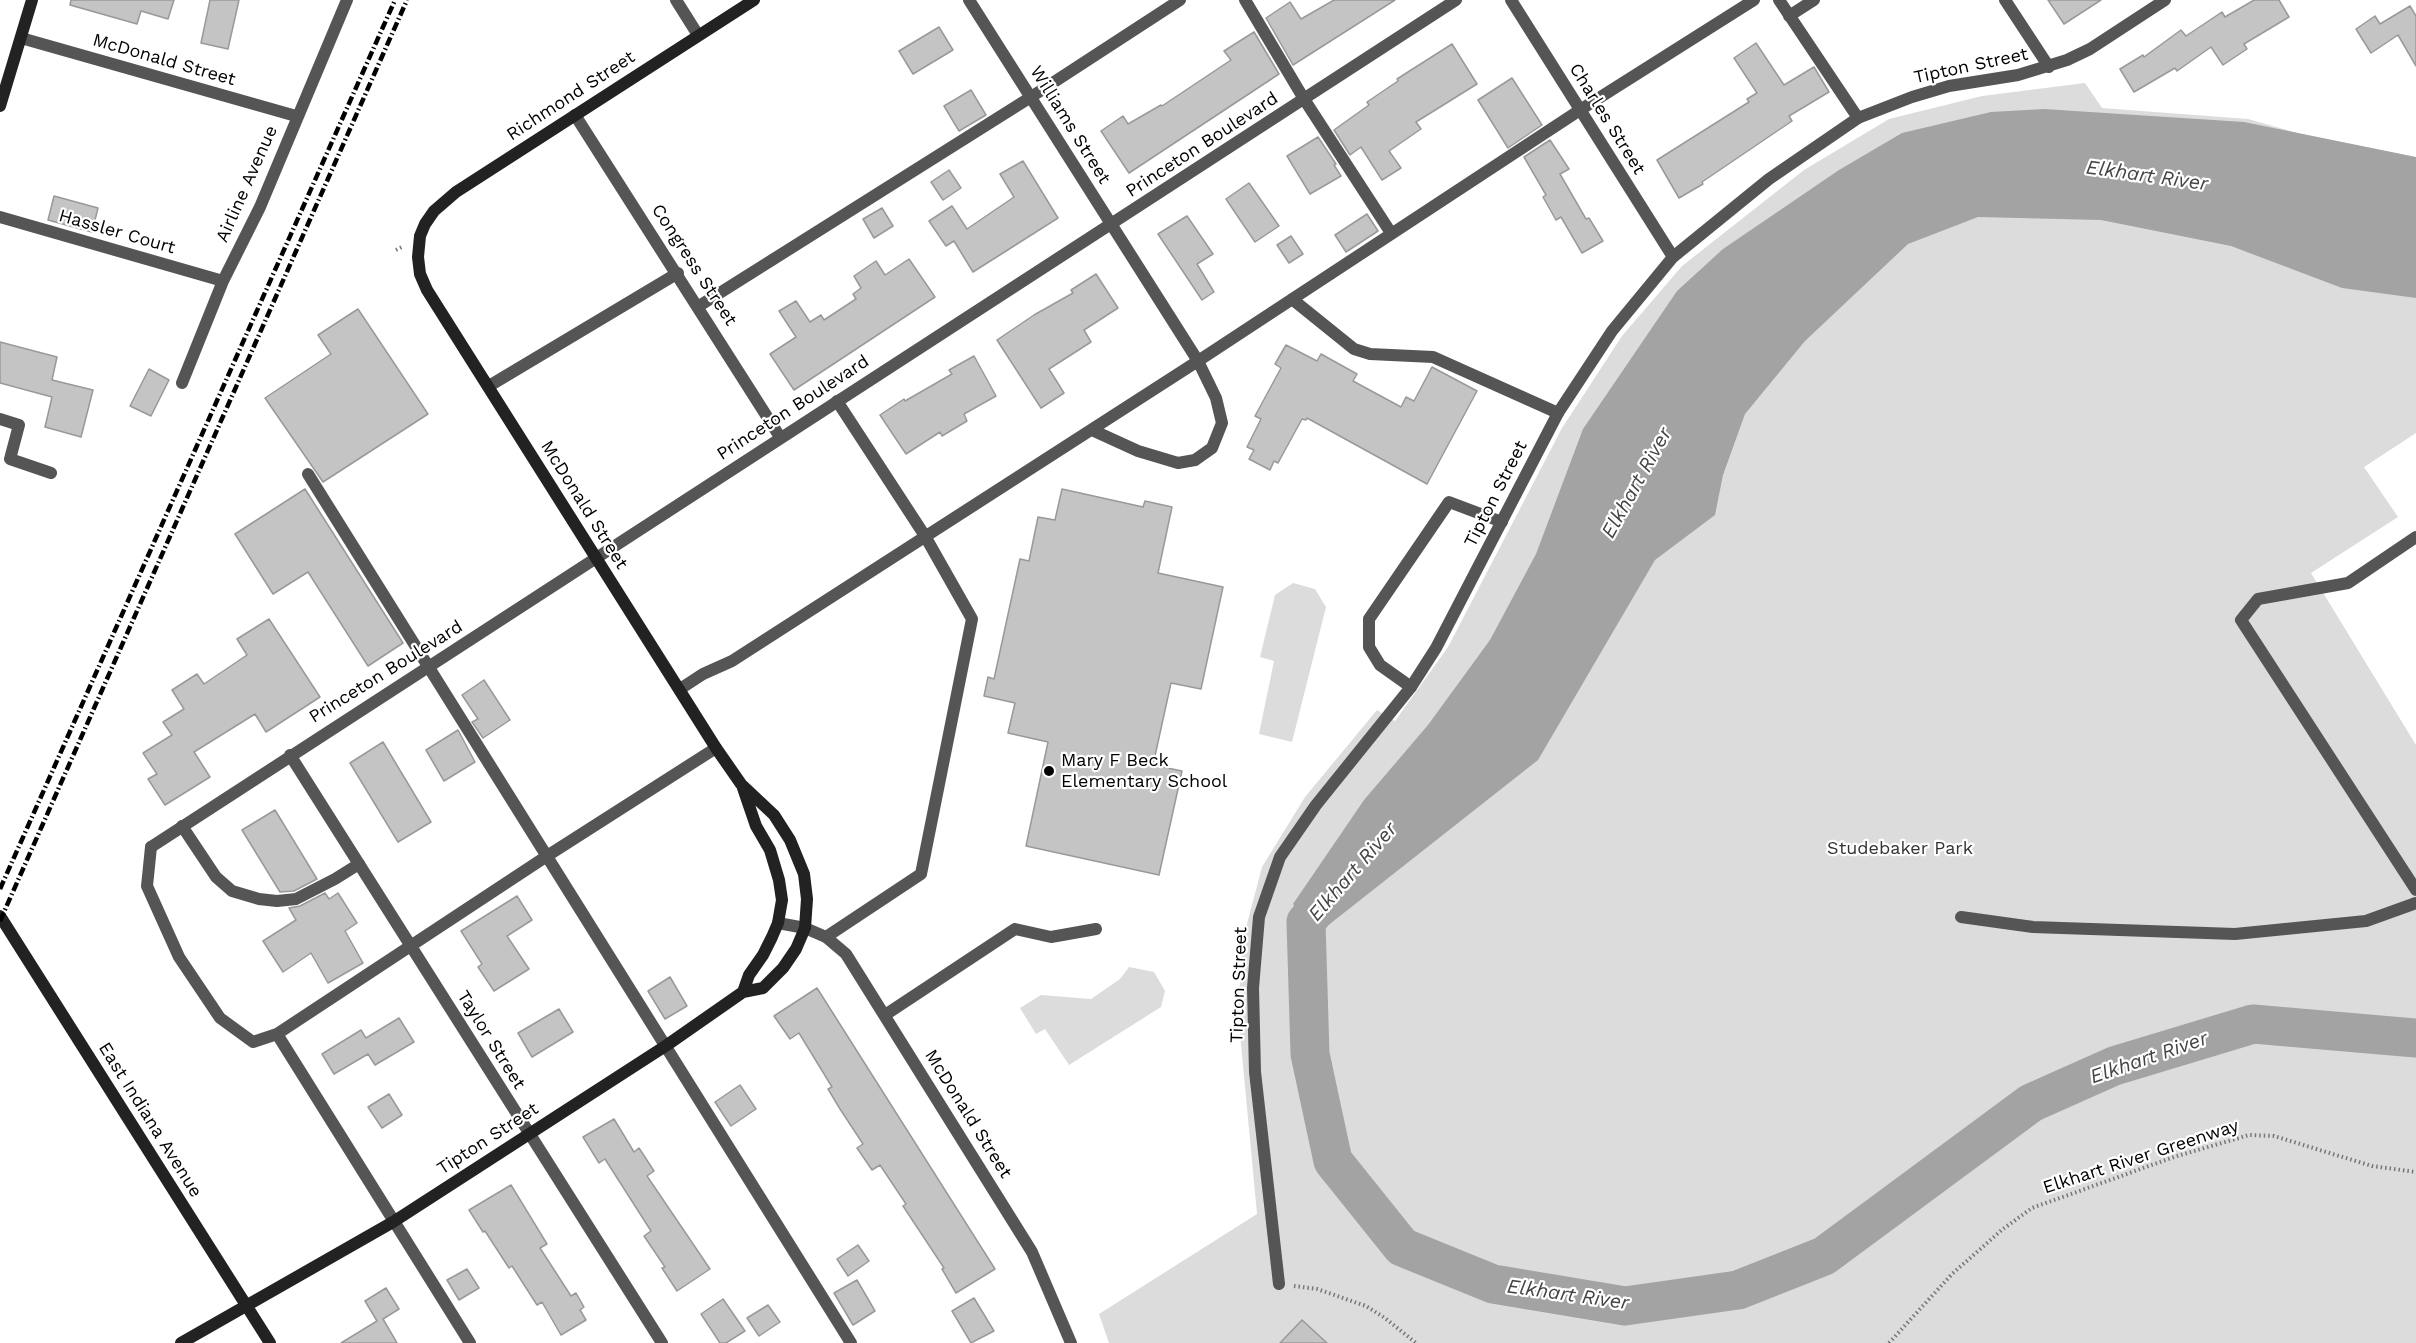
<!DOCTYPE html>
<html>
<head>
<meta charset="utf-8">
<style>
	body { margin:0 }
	canvas { display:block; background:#fff }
</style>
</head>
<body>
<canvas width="2416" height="1343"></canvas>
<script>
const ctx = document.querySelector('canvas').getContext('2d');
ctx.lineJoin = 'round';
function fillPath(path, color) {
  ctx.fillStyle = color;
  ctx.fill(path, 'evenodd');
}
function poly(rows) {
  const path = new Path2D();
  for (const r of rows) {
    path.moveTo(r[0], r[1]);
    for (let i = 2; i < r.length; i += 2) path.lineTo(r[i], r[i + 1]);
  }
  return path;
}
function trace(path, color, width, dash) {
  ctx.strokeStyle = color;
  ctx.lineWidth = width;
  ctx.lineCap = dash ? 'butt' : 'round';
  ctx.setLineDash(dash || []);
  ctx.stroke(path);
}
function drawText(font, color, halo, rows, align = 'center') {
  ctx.font = font + ' "Work Sans",sans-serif';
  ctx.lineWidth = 4.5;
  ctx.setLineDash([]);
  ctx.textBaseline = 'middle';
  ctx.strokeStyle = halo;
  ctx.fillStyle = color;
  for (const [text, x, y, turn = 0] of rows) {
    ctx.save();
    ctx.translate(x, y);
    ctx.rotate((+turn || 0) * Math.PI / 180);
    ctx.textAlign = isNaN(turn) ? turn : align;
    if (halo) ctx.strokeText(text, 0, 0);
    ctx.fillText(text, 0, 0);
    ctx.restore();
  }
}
const green = poly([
	[2085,83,2102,108,2248,119,2414,166,2416,165,2416,433,2364,467,2398,517,2311,573,2416,745,2416,1343,1109,1343,1099,1314,1257,1214,1238,1012,1243,939,1262,867,1305,797,1377,710,1395,721,1448,647,1562,428,1622,336,1682,266,1804,170,1889,119,1982,96],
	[1293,583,1315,589,1326,607,1292,742,1259,734,1274,661,1260,657,1275,595],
	[1129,967,1154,972,1165,991,1161,1007,1069,1065,1045,1029,1036,1034,1020,1008,1041,995,1091,999,1120,979]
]);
const water = poly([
	[2044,109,2244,122,2416,157,2416,298,2342,288,2231,246,2101,220,1978,217,1908,244,1805,341,1745,414,1723,475,1715,515,1655,560,1538,760,1326,927,1306,922,1293,904,1364,800,1428,725,1490,640,1536,554,1583,429,1677,291,1723,249,1839,170,1902,133,1991,112]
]);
const river = poly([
	[1339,881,1306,922,1310,1054,1333,1161,1402,1247,1493,1284,1625,1306,1738,1290,1824,1256,2031,1103,2114,1066,2253,1024,2416,1038]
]);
const building = poly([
	[71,0,174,0,168,19,141,11,137,24,70,5,71,0],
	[210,0,239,0,228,49,201,43,210,0],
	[1334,0,1395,0,1293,65,1266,18,1290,2,1301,19,1334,0],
	[2048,0,2101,0,2064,24,2048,0],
	[2254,0,2279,0,2289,17,2244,44,2247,49,2223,65,2211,47,2177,71,2175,68,2134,92,2120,69,2143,55,2144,57,2181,30,2186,36,2222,12,2225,17,2254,0],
	[2410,6,2416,16,2416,66,2398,35,2371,53,2356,29,2375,16,2380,24,2410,6],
	[939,27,953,50,913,74,899,51,939,27],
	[1254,32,1279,74,1129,173,1101,131,1123,116,1128,124,1161,105,1162,106,1231,60,1224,51,1254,32],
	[1756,43,1784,85,1814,67,1829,92,1789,116,1792,121,1702,182,1703,184,1679,198,1657,160,1749,102,1747,99,1757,93,1734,58,1756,43],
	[1452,44,1477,84,1416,122,1421,129,1389,151,1401,168,1382,180,1361,147,1350,155,1334,130,1369,105,1367,102,1398,81,1397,79,1452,44],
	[1512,78,1542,125,1508,148,1478,100,1512,78],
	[971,90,986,115,959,131,944,106,971,90],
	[1318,137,1336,164,1334,165,1341,176,1310,194,1287,156,1318,137],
	[1550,140,1569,169,1560,174,1586,219,1589,218,1603,241,1582,253,1561,217,1556,220,1543,197,1546,195,1524,157,1550,140],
	[1023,161,1058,218,973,272,954,241,946,246,929,221,952,206,967,229,1014,197,1000,174,1023,161],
	[949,170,961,188,943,200,931,182,949,170],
	[1249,183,1279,226,1255,242,1226,199,1249,183],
	[54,196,98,208,92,232,48,220,54,196],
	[882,208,893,226,874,238,863,219,882,208],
	[1367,214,1378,231,1346,252,1335,235,1367,214],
	[1187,216,1213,254,1197,264,1214,292,1202,300,1158,234,1187,216],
	[1291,236,1303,254,1289,263,1277,245,1291,236],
	[909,259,935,297,794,390,770,354,796,337,779,311,796,301,810,322,821,315,824,320,856,299,853,294,861,288,854,276,876,261,885,275,909,259],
	[1096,274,1118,308,1084,330,1091,342,1049,369,1064,393,1041,408,997,340,1034,315,1073,293,1071,290,1096,274],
	[358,309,428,414,323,482,265,398,331,354,318,335,358,309],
	[0,342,57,357,52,380,93,390,81,437,45,427,52,397,0,383,0,342],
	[1286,345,1317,361,1321,354,1357,374,1353,381,1401,407,1406,397,1414,401,1432,367,1477,391,1427,484,1307,418,1306,420,1302,419,1278,463,1274,461,1270,470,1249,459,1254,450,1247,447,1261,419,1255,416,1281,368,1275,364,1286,345],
	[974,356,996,396,964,414,967,421,942,436,940,432,906,454,880,415,904,399,905,401,952,374,949,370,974,356],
	[149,369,169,380,151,416,130,406,149,369],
	[305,489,403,643,368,666,308,572,273,594,235,534,305,489],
	[1062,489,1143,507,1145,501,1172,507,1158,573,1223,587,1201,689,1171,683,1153,765,1182,771,1159,875,1026,846,1048,742,1008,733,1015,703,984,696,988,677,994,679,1020,559,1029,561,1038,517,1055,520,1062,489],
	[269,619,320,697,266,732,255,714,194,752,210,777,165,805,148,779,157,774,143,753,172,735,163,722,184,709,172,690,197,674,204,684,247,655,237,639,269,619],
	[484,680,510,720,483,738,472,722,478,719,462,695,484,680],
	[458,730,475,762,444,781,426,750,458,730],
	[383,742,431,822,398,842,350,763,383,742],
	[275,810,317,879,294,891,280,892,242,830,275,810],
	[325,893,329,899,338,893,357,923,345,931,363,963,328,983,311,953,283,972,263,941,296,920,289,908,300,906,325,893],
	[517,896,532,920,507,936,529,969,494,991,478,967,482,964,461,931,517,896],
	[670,977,687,1006,665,1019,648,991,670,977],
	[817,988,995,1269,956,1293,942,1269,944,1268,903,1206,906,1204,880,1165,872,1170,857,1148,863,1144,840,1109,828,1089,832,1087,799,1033,790,1039,774,1016,817,988],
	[559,1009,573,1032,532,1057,518,1033,559,1009],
	[399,1018,414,1042,375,1065,368,1054,334,1074,322,1054,361,1030,366,1038,399,1018],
	[740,1085,756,1109,731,1126,715,1102,740,1085],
	[389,1094,402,1115,382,1128,368,1107,389,1094],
	[614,1119,634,1152,639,1148,654,1171,647,1176,710,1269,677,1291,662,1268,665,1267,644,1236,651,1231,605,1159,599,1163,583,1137,614,1119],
	[511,1185,547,1244,540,1248,571,1296,576,1293,584,1307,580,1310,586,1320,561,1335,542,1302,537,1305,512,1266,509,1268,485,1231,483,1232,469,1210,511,1185],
	[858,1245,869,1261,848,1276,837,1259,858,1245],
	[467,1269,479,1288,459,1300,447,1280,467,1269],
	[857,1280,875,1311,853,1325,834,1293,857,1280],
	[386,1288,399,1309,383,1319,397,1343,341,1343,377,1321,365,1301,386,1288],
	[974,1298,994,1331,971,1343,952,1311,974,1298],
	[723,1299,745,1331,726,1343,720,1343,701,1314,723,1299],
	[768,1305,780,1322,759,1336,747,1318,768,1305],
	[1302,1320,1327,1343,1280,1343,1302,1320]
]);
const path = poly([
	[396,250,404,246],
	[1294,1286,1317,1289,1366,1306,1385,1318,1416,1343],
	[1889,1343,1952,1274,2003,1229,2032,1208,2174,1157,2249,1135,2274,1136,2372,1166,2416,1172]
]);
const lane = poly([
	[1245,0,1304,99,1391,233],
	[1779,0,1858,118],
	[1789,16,1814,0],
	[1292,299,1354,349,1370,354,1433,357,1558,413],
	[699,306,1031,97,1180,0],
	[489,386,678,273],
	[0,419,19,425,10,459,51,473],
	[1092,430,1138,451,1178,463,1195,460,1212,448,1222,423,1216,398,1198,361],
	[308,474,851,1343],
	[1411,687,1380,665,1369,647,1369,619,1449,502,1502,522],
	[680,689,703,674,732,661,1198,361,1580,110,1754,0],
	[182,826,216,877,232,891,259,899,277,901,296,899,335,879,359,864],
	[151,847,147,886,179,957,220,1018,253,1042,277,1034,547,856,716,748],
	[1961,917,2033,927,2235,934,2366,921,2416,903],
	[826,937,921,874,972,619,925,536,837,401],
	[885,1015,1015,929,1051,937,1096,929],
	[277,1034,470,1343]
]);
const street = poly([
	[676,0,698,35],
	[969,0,1198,361],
	[1511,0,1673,257],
	[2005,0,2049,67],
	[21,38,296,116],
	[575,115,780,437],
	[0,217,223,281],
	[182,383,223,281,260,207,347,0],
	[2416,537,2348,583,2258,599,2241,620,2416,890],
	[290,755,662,1343],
	[151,847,1456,0],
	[778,923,805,928,826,937,846,954,1032,1252,1071,1343],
	[1279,1284,1255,1072,1253,988,1259,917,1280,857,1316,805,1411,687,1436,648,1558,413,1612,331,1673,257,1769,179,1858,118,1912,97,1949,86,2018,75,2067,60,2090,49,2165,0]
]);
const secondary = poly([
	[0,106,32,0],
	[743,788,756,826,770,850,779,880,782,900,778,923,772,937,763,955,749,975,743,992],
	[0,916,270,1343],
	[181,1343,393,1222,667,1045,743,992,763,988,783,968,796,949,805,928,807,899,804,874,790,840,774,815,741,784,716,748,427,290,420,274,418,257,420,236,425,224,434,211,456,192,754,0]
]);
const rail = poly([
	[0,889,395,0],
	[0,921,407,0]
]);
const markers = [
	[1049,771,6,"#000"]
];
const streetNames = [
	["McDonald Street",164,60,16],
	["Tipton Street",1971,66,-12],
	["Richmond Street",571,96,-33],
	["Charles Street",1607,119,58],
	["Williams Street",1070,125,58],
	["Princeton Boulevard",1202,145,-33],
	["Airline Avenue",247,184,-66],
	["Hassler Court",117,232,16],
	["Congress Street",694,265,57],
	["Princeton Boulevard",793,408,-33],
	["Tipton Street",1496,494,-63],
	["McDonald Street",584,505,58],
	["Princeton Boulevard",386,672,-32],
	["Tipton Street",1239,985,-88],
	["Taylor Street",491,1040,58],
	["McDonald Street",968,1114,58],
	["East Indiana Avenue",150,1120,58],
	["Tipton Street",488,1139,-33],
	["Elkhart River Greenway",2141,1157,-18]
];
const poiNames = [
	["Mary F Beck",1061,761],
	["Elementary School",1061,782]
];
const parkNames = [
	["Studebaker Park",1900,849]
];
const waterNames = [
	["Elkhart River",2147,176,8],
	["Elkhart River",1637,483,-61],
	["Elkhart River",1353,872,-49],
	["Elkhart River",2149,1058,-19],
	["Elkhart River",1568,1295,8]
];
fillPath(green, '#dcdcdc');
fillPath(water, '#a3a3a3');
trace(river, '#a3a3a3', 39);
fillPath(building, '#c4c4c4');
trace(building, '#999', 1.5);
trace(path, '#777', 4, [1.5, 3]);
trace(lane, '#555', 12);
trace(street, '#555', 12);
trace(secondary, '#222', 12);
trace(rail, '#000', 4.5, [9, 3, 1.5, 3]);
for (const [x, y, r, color] of markers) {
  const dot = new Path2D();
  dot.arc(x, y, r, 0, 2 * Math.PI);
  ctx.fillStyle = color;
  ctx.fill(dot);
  trace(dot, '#fff', 2);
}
drawText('18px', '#000', '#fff', streetNames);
drawText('18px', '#000', '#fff', poiNames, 'left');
drawText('18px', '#333', '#fff', parkNames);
drawText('italic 20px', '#444', '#fff', waterNames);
</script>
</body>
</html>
